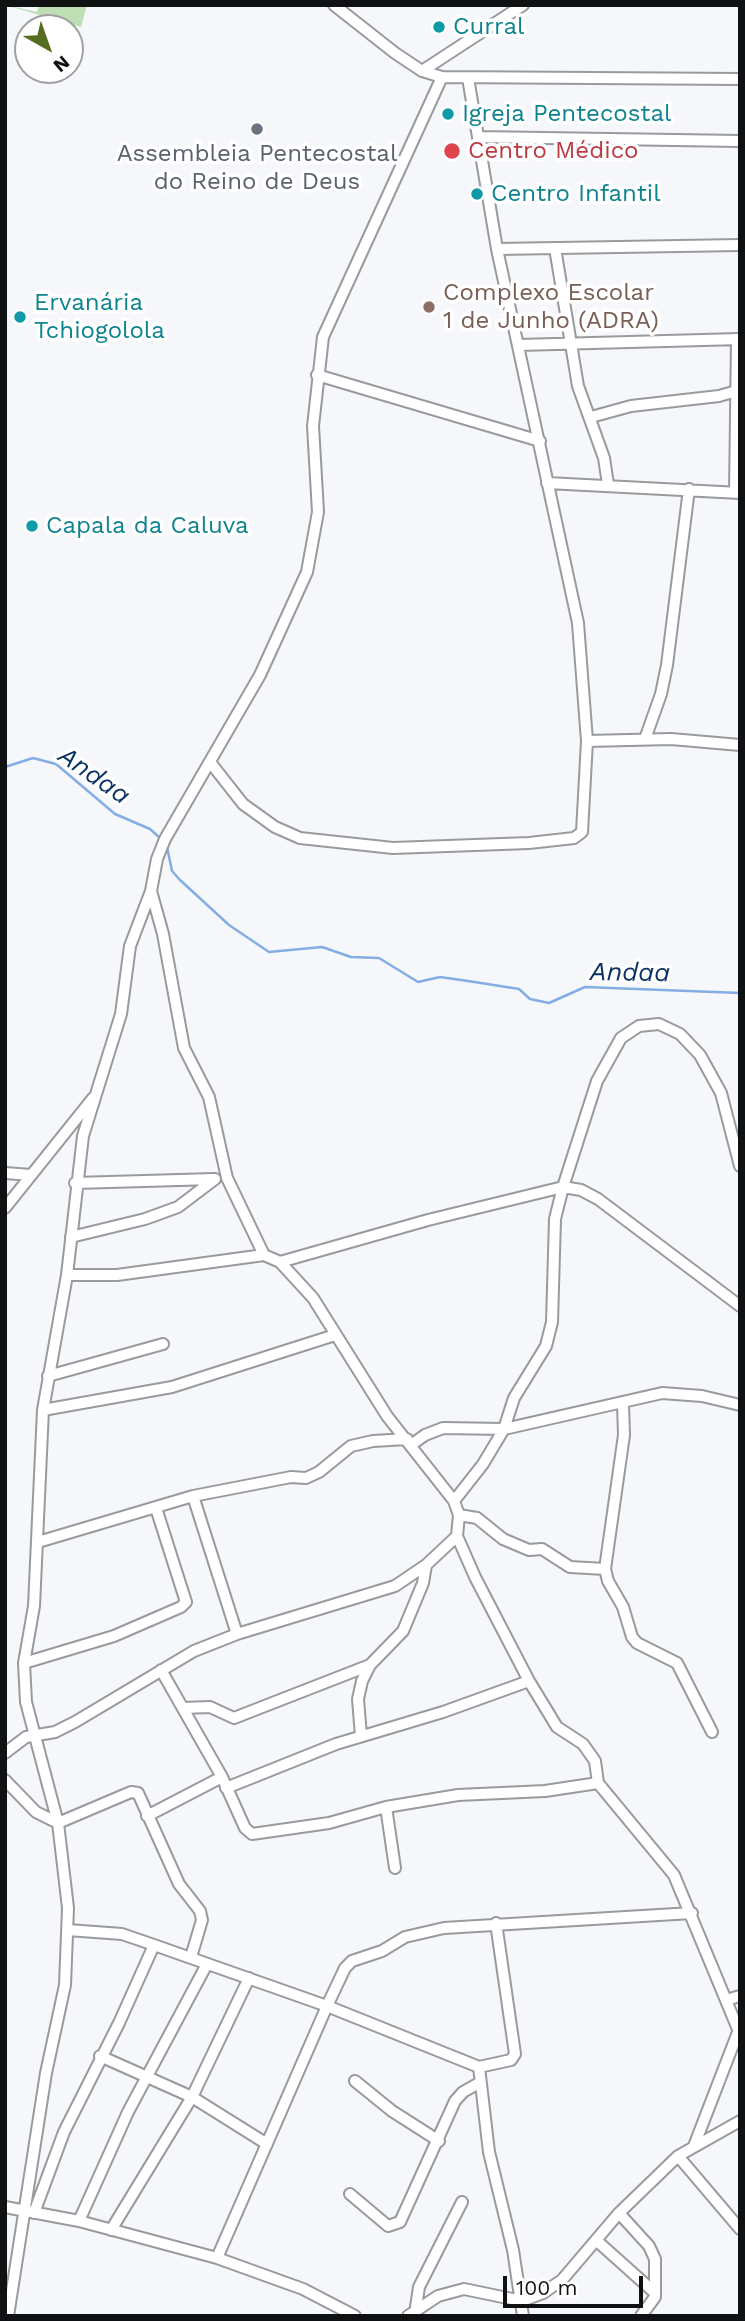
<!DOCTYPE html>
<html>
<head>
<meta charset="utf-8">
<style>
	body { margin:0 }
	#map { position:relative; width:745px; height:2321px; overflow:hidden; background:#f6f7fb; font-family:"Work Sans",sans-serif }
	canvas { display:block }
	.frame { position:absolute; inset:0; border:7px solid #101112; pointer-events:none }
	.north { position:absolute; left:14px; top:14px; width:70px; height:70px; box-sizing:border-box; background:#fff; border:2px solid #9fa0a0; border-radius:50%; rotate:140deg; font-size:19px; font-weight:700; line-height:28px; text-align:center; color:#101112 }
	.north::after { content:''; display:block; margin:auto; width:24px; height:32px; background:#546d1f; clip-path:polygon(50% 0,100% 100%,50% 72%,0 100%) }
	.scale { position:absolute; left:503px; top:2276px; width:140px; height:32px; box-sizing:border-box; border:4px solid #101112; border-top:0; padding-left:9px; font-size:21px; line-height:24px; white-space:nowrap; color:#101112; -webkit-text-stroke:5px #fff; paint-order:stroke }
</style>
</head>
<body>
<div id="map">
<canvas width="745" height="2321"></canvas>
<div class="frame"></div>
<div class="north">N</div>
<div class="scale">100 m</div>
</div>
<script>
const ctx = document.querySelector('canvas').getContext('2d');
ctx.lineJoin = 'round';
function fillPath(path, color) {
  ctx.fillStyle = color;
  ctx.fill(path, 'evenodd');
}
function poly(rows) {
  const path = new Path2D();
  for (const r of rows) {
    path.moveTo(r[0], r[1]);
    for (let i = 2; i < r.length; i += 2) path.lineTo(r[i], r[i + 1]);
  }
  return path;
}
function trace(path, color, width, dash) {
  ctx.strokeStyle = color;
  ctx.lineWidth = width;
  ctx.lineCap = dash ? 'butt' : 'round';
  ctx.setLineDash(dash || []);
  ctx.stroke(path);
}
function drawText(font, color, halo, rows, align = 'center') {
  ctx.font = font + ' "Work Sans",sans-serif';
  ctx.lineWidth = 7;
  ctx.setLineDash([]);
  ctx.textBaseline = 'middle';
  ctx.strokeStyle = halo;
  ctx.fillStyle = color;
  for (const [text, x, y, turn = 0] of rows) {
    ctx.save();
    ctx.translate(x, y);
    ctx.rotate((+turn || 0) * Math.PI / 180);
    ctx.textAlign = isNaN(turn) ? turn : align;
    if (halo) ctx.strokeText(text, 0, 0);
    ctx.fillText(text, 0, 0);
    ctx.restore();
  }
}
const green = poly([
	[5,5,37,12,39,5,87,5,81,27]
]);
const stream = poly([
	[5,767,33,758,56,764,115,814,150,829,160,838],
	[167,847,172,871,180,880,229,925,269,952,322,947,351,957,379,958,418,982,440,977,468,981,519,989,530,999,549,1003,585,987,740,993]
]);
const minor = poly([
	[334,5,395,53,422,71,442,77,740,79],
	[422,71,523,5],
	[478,137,740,141],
	[555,248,578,386,604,458,608,484],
	[497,249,740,245],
	[519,345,740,339],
	[317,375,540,441],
	[591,417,631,406,719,396,740,390],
	[547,483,740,493],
	[735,492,737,339],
	[645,739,661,694,667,665,689,489],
	[587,741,671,739,740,745],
	[210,762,243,804,275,827,300,838,393,848,529,843,574,838,582,832,587,741,578,623,497,249,468,78],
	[151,891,163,934,184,1048,209,1097,227,1178,264,1255],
	[5,1173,31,1175],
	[75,1183,214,1179],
	[5,1208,93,1098],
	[71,1237,145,1219,178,1207,215,1179],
	[280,1262,428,1220,563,1187,581,1190,598,1199,740,1306],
	[67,1275,117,1275,264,1255,280,1262,313,1298,387,1416,454,1501,459,1515,457,1536,475,1577,529,1681,557,1727,583,1744,595,1761,598,1783,674,1875,740,2034],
	[48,1376,163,1344],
	[623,1404,624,1435,605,1569,608,1581,623,1607,632,1637,637,1643,677,1663,712,1732],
	[43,1410,172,1387,335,1335],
	[411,1445,425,1435,443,1428,504,1429,662,1393,702,1396,740,1405],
	[193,1496,237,1634],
	[454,1501,483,1464,504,1429,514,1398,546,1346,552,1322,555,1219,563,1187,597,1081,621,1038,639,1026,659,1024,680,1034,700,1055,721,1093,740,1166],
	[459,1515,477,1518,503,1539,529,1550,542,1549,570,1567,605,1569],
	[38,1542,193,1496,291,1477,306,1478,319,1472,351,1446,373,1441,407,1439],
	[24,1663,114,1636,181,1607,186,1602,156,1508],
	[161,1670,222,1777,245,1828,252,1834,329,1823,386,1807,458,1795,545,1791,598,1783],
	[183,1708,210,1707,234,1718,370,1665],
	[361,1736,358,1699,362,1681,370,1665,403,1631,423,1583,426,1565],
	[5,1753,26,1737,55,1732,75,1722,194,1651,237,1634,395,1586,426,1565,457,1536],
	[5,1780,36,1812,58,1823,131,1792,138,1793,179,1884,200,1911,202,1920,191,1957],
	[226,1788,336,1744,443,1712,529,1681],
	[386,1807,395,1868],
	[147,1816,222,1777],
	[68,1930,122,1934,154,1945,327,2006,479,2067,511,2060,515,2054,496,1923],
	[726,2000,740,1996],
	[100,2056,192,2097,267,2144],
	[479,2067,489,2152,513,2250,523,2316],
	[355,2081,392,2111,439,2141],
	[694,2146,740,2027],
	[678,2156,740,2229],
	[350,2194,388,2226,400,2222,455,2101,463,2092,479,2083],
	[5,2207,79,2221,217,2258,303,2289,355,2316],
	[34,2213,64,2132,119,2023,154,1945],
	[619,2213,649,2246,655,2259,655,2297,641,2316],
	[79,2221,128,2112,207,1964],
	[111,2230,192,2097,249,1978],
	[597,2241,654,2292],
	[217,2258,327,2006,345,1968,352,1961,382,1951,405,1937,444,1928,692,1913],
	[416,2307,419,2287,462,2202],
	[8,2316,46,2073,65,1985,68,1908,58,1823,26,1702,24,1663,34,1606,43,1410,67,1275,83,1136,121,1014,130,946,151,891,157,859,165,839,260,675,307,572,318,512,313,426,323,337,442,77],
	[408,2316,438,2296,464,2289,522,2301,543,2293,562,2280,619,2213,678,2156,740,2121]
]);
const markers = [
	[439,27,7,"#0f9aa8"],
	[448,114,7,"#0f9aa8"],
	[257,129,7,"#6b7280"],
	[452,151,9,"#e0444e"],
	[477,194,7,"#0f9aa8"],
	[429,307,7,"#8d6e63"],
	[20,317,7,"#0f9aa8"],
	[32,526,7,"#0f9aa8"]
];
const cultureNames = [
	["Curral",453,27],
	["Igreja Pentecostal",462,114],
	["Centro Infantil",491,194],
	["Ervanária",34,303],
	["Tchiogolola",34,331],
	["Capala da Caluva",46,526]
];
const healthNames = [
	["Centro Médico",468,151]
];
const worshipNames = [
	["Assembleia Pentecostal",257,154],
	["do Reino de Deus",257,182]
];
const educationNames = [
	["Complexo Escolar",443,293],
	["1 de Junho (ADRA)",443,321]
];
const waterNames = [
	["Andaa",94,776,35],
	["Andaa",630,973,1]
];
fillPath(green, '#bddfb3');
trace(stream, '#84ade4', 2.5);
trace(minor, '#999a9e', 14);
trace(minor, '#fff', 10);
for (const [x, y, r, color] of markers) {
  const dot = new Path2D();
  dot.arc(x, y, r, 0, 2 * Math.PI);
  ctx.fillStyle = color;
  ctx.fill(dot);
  trace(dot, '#fff', 2.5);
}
drawText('24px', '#0d838f', '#fff', cultureNames, 'left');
drawText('24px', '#be3a42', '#fff', healthNames, 'left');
drawText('24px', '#5b616d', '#fff', worshipNames);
drawText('24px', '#785e54', '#fff', educationNames, 'left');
drawText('italic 26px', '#0a3264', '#fff', waterNames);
</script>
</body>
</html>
